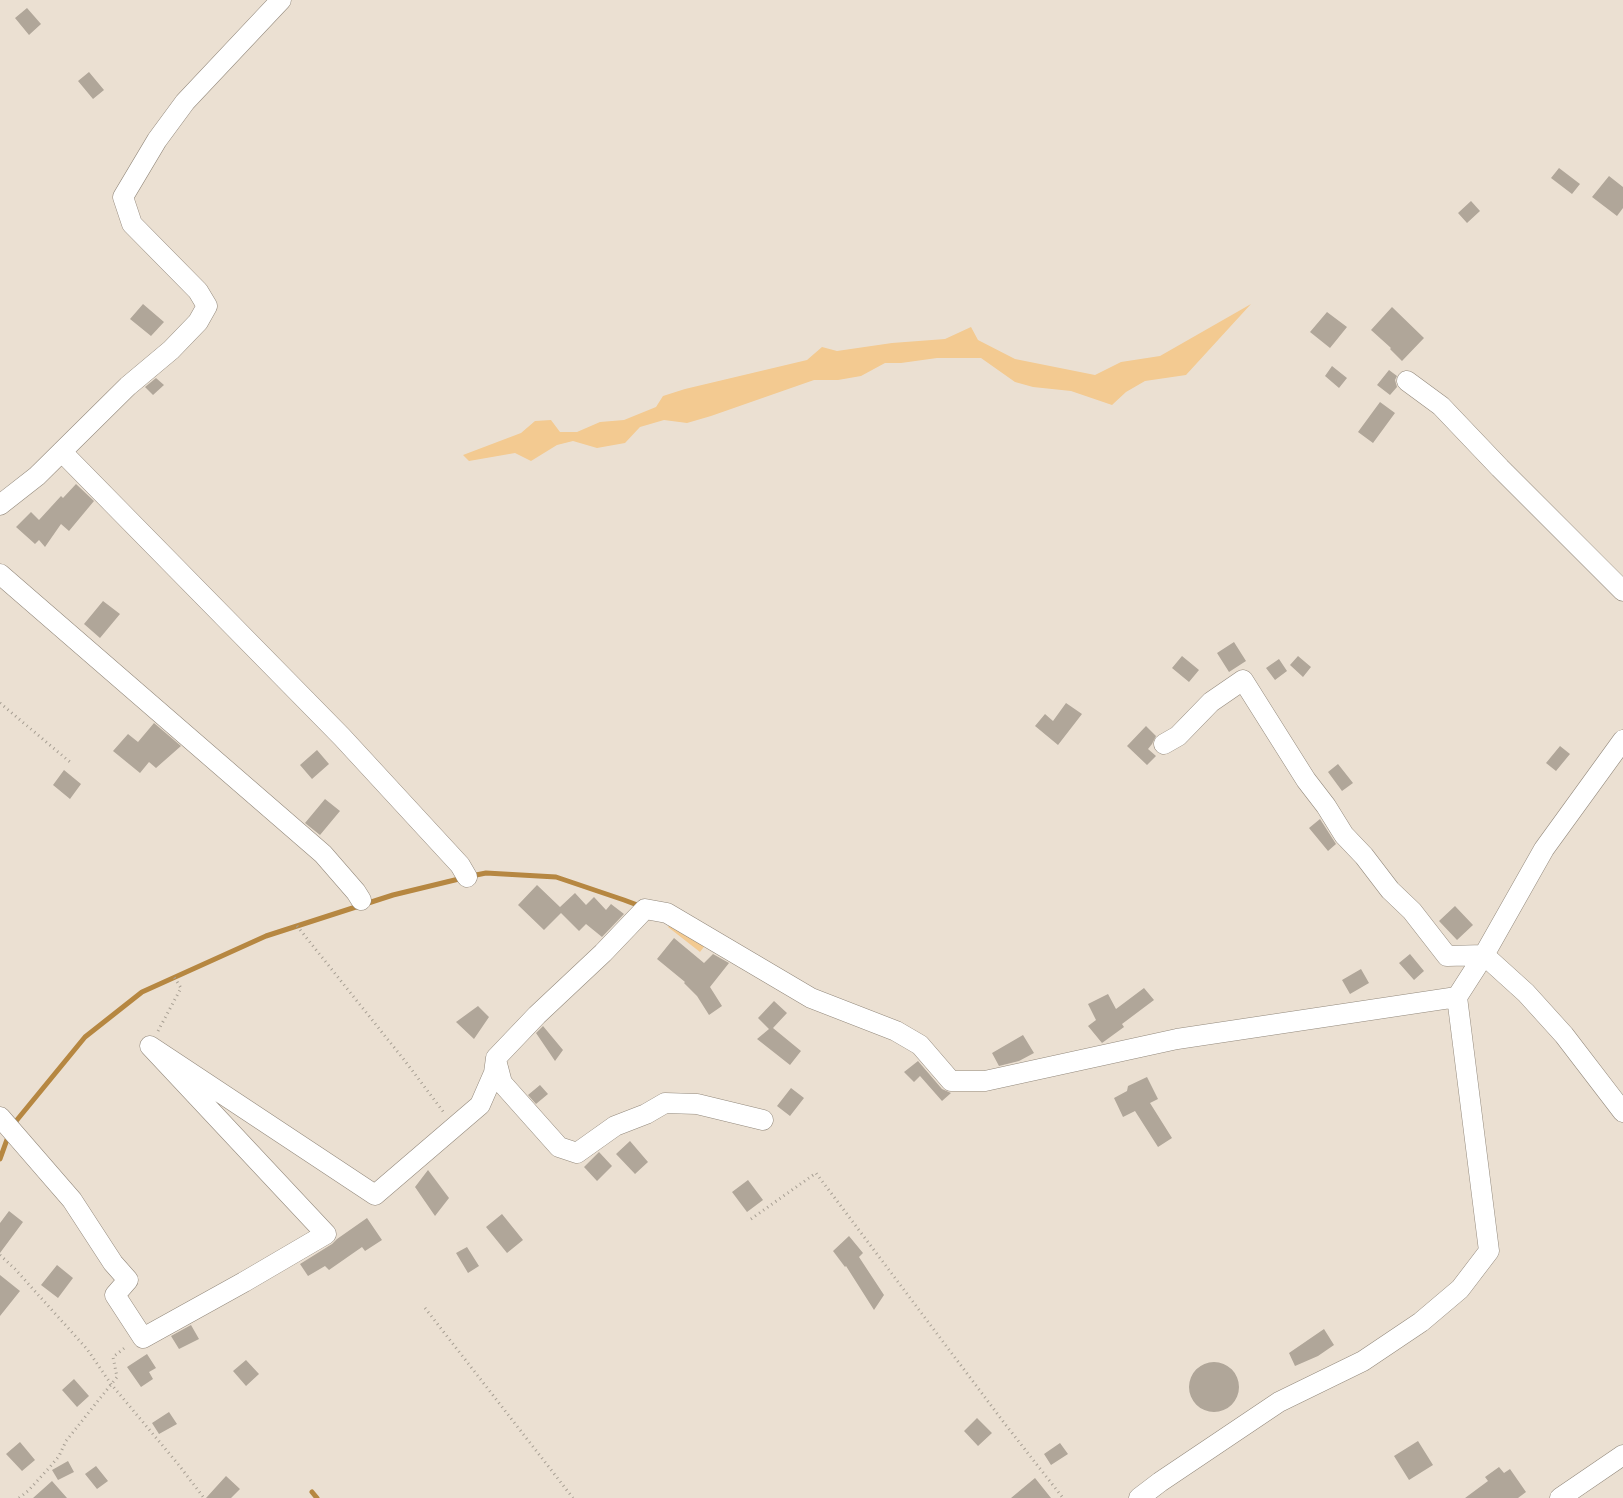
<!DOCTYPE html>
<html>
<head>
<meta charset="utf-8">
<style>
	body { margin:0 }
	canvas { display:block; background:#ebe0d2 }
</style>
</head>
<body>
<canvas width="1623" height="1498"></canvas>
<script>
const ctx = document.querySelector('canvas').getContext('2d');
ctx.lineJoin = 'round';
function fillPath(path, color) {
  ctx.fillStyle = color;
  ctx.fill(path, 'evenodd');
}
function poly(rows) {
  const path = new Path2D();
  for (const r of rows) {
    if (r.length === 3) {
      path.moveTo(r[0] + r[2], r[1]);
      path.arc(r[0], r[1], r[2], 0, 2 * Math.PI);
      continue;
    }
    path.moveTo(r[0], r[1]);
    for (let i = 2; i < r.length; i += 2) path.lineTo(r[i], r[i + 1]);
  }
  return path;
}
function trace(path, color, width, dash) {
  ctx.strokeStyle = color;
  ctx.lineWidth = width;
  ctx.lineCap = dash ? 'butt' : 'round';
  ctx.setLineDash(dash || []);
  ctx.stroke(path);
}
const green = poly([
	[1251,304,1186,375,1145,381,1126,392,1112,405,1071,391,1033,387,1015,382,981,358,937,358,901,363,885,363,861,376,838,380,814,380,711,416,687,423,664,420,640,427,625,443,597,448,573,441,557,445,531,461,515,453,469,461,463,455,521,433,535,421,551,420,560,432,577,432,600,422,624,420,656,407,663,396,685,389,807,360,822,347,837,351,892,343,945,339,971,327,978,340,1015,359,1095,375,1121,362,1160,356],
	[673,920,709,940,700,952,668,927]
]);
const stream = poly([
	[471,876,486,873,556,877,624,900,640,906],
	[12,1126,85,1037,142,992,266,936,393,895,463,878],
	[0,1159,9,1134],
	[312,1492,317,1498]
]);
const building = poly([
	[27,8,41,24,29,35,15,18],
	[89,72,104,90,93,99,78,81],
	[1559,168,1580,184,1572,194,1551,178],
	[1609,176,1623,187,1623,208,1617,216,1592,197],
	[1471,201,1480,211,1467,223,1458,213],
	[143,304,164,322,151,336,130,319],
	[1392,307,1424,338,1402,361,1390,349,1391,348,1371,330],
	[1327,312,1347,327,1330,348,1310,332],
	[1332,366,1347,378,1339,388,1325,376],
	[1389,370,1397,376,1395,380,1397,387,1390,395,1377,385],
	[156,378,164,385,153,395,145,387],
	[1380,402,1395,413,1373,443,1358,432],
	[76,484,94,501,69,531,61,524,45,547,39,540,35,544,16,527,31,512,39,520,61,496,63,498],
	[103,601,120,614,100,638,84,624],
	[1234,642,1246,661,1229,672,1217,653],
	[1182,656,1199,670,1189,682,1172,668],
	[1298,656,1311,667,1303,677,1290,665],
	[1279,659,1287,671,1275,680,1266,668],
	[1066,703,1082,714,1058,745,1035,726,1045,714,1053,721],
	[154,723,181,746,156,768,149,762,140,773,113,751,128,734,138,742],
	[1146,726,1156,736,1152,744,1148,749,1156,756,1147,765,1127,746],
	[1560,746,1570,754,1556,771,1546,763],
	[317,750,329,764,312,779,300,765],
	[1338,764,1353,783,1342,791,1328,772],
	[64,770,81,784,70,799,53,785],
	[325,799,340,811,320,835,305,823],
	[1320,819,1336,844,1328,851,1309,828],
	[537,885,560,907,575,893,586,905,594,897,606,910,611,904,624,914,602,937,586,924,579,931,561,913,544,930,518,905],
	[1455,906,1473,925,1457,940,1439,921],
	[674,938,704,963,713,954,729,963,710,987,722,1006,709,1015,697,996,684,983,685,982,657,959],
	[1410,954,1424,971,1414,980,1399,963],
	[1361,969,1369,983,1350,994,1342,980],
	[1144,988,1154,1000,1122,1024,1124,1027,1102,1043,1088,1026,1096,1020,1088,1004,1108,994,1116,1009],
	[774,1001,787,1013,773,1028,801,1051,790,1065,757,1039,769,1029,758,1018],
	[478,1006,489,1017,474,1039,456,1022],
	[543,1026,563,1050,555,1061,536,1033],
	[1023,1035,1034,1053,1019,1061,999,1066,992,1053],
	[918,1061,942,1089,951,1093,942,1101,920,1076,914,1082,904,1072],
	[1147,1077,1158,1099,1150,1103,1172,1138,1158,1147,1135,1111,1123,1117,1114,1098,1127,1091,1128,1086],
	[540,1085,548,1094,536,1104,528,1095],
	[791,1088,804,1098,790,1116,777,1106],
	[630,1141,648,1162,635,1174,616,1154],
	[599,1152,612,1166,597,1181,584,1167],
	[428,1170,449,1198,435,1216,415,1187],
	[748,1180,763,1200,747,1212,732,1192],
	[9,1211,23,1222,0,1253,0,1223],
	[502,1214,523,1240,507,1253,486,1227],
	[367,1218,382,1240,365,1251,362,1247,329,1270,325,1266,308,1276,300,1264,332,1244,337,1239],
	[849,1236,863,1253,859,1257,884,1295,874,1310,846,1266,845,1267,833,1251],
	[467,1247,479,1266,468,1273,456,1253],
	[57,1265,73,1278,58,1298,41,1285],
	[0,1275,20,1291,0,1316],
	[191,1325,199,1339,179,1349,171,1336],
	[1324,1329,1334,1345,1318,1356,1295,1366,1289,1353],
	[147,1354,156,1368,149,1372,153,1379,141,1387,127,1367],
	[246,1360,259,1374,246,1386,233,1371],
	[1214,1387,25],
	[74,1379,89,1396,77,1407,62,1390],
	[169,1412,177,1424,159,1434,152,1423],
	[977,1418,992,1433,978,1446,964,1431],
	[1418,1441,1433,1465,1409,1480,1394,1456],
	[20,1442,35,1460,22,1471,6,1454],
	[1060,1443,1068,1454,1051,1465,1044,1454],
	[68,1461,74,1472,58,1480,52,1470],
	[96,1466,108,1481,97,1489,85,1474],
	[1499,1467,1504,1473,1510,1469,1526,1492,1518,1498,1465,1498,1488,1481,1485,1477],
	[226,1476,240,1489,231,1498,206,1498],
	[1035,1478,1051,1498,1011,1498],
	[52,1481,67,1498,33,1498]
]);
const path = poly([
	[0,703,70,762],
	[297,926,405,1061,445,1114],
	[158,1031,181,988,174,977],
	[751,1219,816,1173,1005,1424,1063,1498],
	[0,1255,15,1269,87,1349,111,1384,178,1464,204,1498],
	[425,1308,573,1498],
	[19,1498,28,1491,49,1468,59,1456,66,1441,117,1377,113,1357,127,1346]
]);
const minor = poly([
	[1407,381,1441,406,1500,468,1623,591],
	[62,452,342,737,460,865,467,877],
	[0,505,37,476,128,386,171,350,198,322,207,306,198,291,132,224,123,197,157,140,185,102,281,0],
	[0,574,323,854,356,892,361,900],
	[1623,740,1544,849,1484,955,1526,993,1564,1035,1623,1112],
	[1164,744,1178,736,1211,702,1243,680,1306,780,1326,806,1344,835,1364,856,1390,890,1412,911,1447,956,1484,955],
	[496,1060,502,1083,559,1147,577,1153,615,1126,646,1114,665,1103,697,1104,763,1120],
	[0,1117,72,1200,113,1263,128,1280,115,1295,143,1338,244,1282,326,1234,150,1046,375,1195,480,1105,494,1073,496,1058,537,1015,603,953,645,909,667,913,811,998,896,1031,920,1045,951,1081,985,1081,1177,1039,1457,997,1484,955],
	[1139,1498,1160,1482,1279,1402,1363,1361,1421,1322,1460,1289,1489,1251,1457,997],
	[1560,1498,1623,1455]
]);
fillPath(green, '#f3ca91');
trace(stream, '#b68741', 5);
fillPath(building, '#b0a699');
trace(minor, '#93897c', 21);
trace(path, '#a79f93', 3, [1, 4]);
trace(minor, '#fff', 20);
</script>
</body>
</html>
